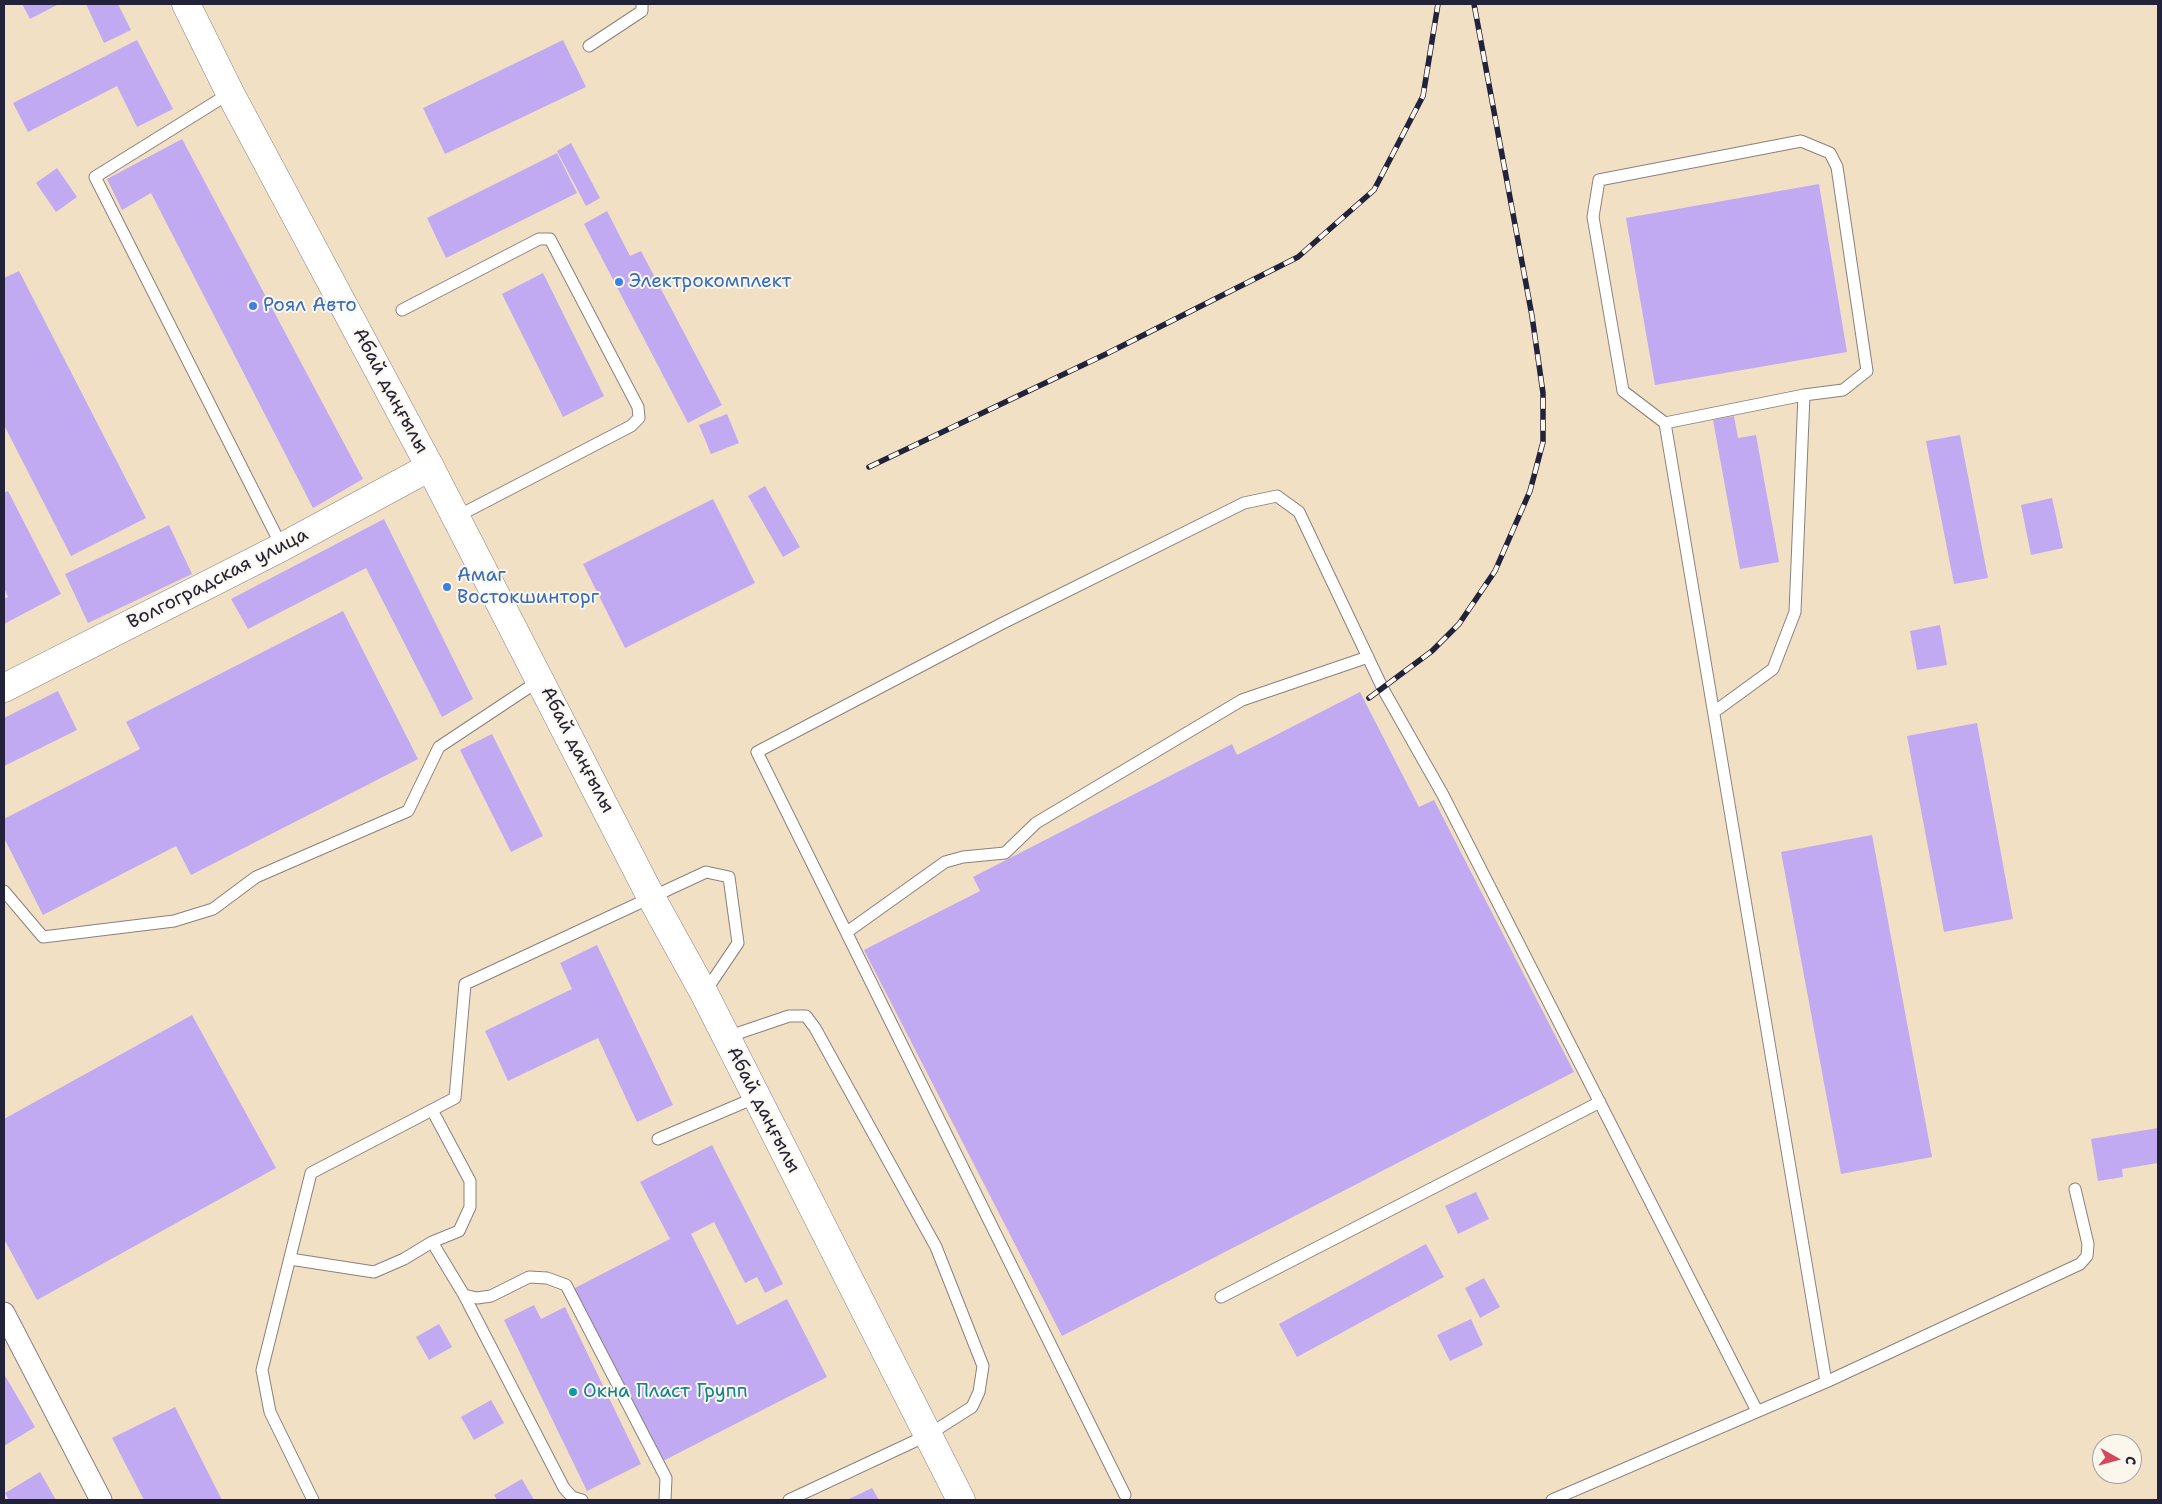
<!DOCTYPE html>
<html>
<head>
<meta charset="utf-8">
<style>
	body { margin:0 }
	#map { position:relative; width:2162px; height:1504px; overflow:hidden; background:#f1e0c3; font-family:"Shantell Sans",sans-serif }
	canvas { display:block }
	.frame { position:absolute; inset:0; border:5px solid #22223b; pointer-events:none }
	.north { position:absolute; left:2092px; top:1434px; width:50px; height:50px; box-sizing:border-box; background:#fbf7ec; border:1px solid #a4a2a5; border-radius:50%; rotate:97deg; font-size:14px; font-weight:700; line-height:20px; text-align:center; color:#22223b }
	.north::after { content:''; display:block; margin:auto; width:18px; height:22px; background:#d1495b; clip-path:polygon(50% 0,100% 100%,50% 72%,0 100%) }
</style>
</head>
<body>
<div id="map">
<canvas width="2162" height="1504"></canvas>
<div class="frame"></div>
<div class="north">С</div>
</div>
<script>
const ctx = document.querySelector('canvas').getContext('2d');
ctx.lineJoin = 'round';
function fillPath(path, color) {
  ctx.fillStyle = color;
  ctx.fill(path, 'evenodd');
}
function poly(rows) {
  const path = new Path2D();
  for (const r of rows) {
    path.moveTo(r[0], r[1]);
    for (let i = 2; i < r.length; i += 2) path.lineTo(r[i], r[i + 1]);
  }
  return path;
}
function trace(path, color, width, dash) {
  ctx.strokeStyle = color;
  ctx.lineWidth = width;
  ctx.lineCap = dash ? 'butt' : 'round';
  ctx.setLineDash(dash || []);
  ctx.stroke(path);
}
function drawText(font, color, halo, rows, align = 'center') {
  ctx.font = font + ' "Shantell Sans",sans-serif';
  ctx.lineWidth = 4;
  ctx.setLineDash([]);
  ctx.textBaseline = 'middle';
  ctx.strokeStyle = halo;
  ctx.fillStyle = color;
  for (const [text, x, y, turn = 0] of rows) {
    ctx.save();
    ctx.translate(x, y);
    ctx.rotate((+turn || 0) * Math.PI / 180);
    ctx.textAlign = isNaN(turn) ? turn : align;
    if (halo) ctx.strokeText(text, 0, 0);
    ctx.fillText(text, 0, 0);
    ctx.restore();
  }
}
const building = poly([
	[22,4,57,4,57,5,30,19],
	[86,4,118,4,131,30,104,43],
	[137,40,173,109,137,127,117,86,28,132,13,103],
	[563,40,586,87,445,154,423,108],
	[182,139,363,479,313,508,151,193,122,210,107,179],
	[571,143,600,198,586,206,557,151],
	[557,153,577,193,446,258,427,218],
	[57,168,77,197,56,212,36,183],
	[1819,184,1847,352,1655,385,1626,218],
	[607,211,630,256,641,251,722,405,688,423,584,224],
	[19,271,146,518,71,556,4,425,4,278],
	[543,273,604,396,563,417,502,294],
	[727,414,739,443,711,454,699,425],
	[1734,416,1738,438,1756,435,1779,562,1740,569,1713,420],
	[1960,435,1988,578,1954,584,1926,441],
	[765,486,800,547,783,557,748,496],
	[8,491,61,594,4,624,4,599,8,597,4,588,4,493],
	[2052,498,2063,548,2031,555,2021,505],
	[713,499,755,583,625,648,583,564],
	[384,519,473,699,442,717,366,568,248,629,231,599],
	[169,525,192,574,88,623,65,574],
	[343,611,418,759,191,875,176,846,43,915,4,838,4,819,140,749,126,722],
	[1940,625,1947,665,1917,670,1910,631],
	[58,691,77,730,4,766,4,718],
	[1360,692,1419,807,1434,800,1574,1072,1062,1336,864,950,980,891,973,877,1232,744,1237,755],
	[1977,723,2013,919,1944,932,1907,736],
	[492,734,543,836,511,852,460,750],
	[1872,835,1932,1157,1841,1174,1781,852],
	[597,945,673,1105,637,1122,598,1038,508,1081,485,1031,572,989,560,963],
	[192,1015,276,1168,37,1300,4,1239,4,1119],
	[2158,1128,2158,1163,2122,1169,2123,1177,2098,1181,2091,1139],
	[712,1145,783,1284,765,1293,757,1277,745,1283,714,1222,691,1234,737,1325,787,1299,827,1377,661,1462,573,1289,670,1239,640,1182],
	[1476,1192,1489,1219,1458,1234,1445,1206],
	[1426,1244,1444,1277,1297,1357,1279,1324],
	[1484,1278,1500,1307,1480,1318,1465,1288],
	[534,1305,541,1319,565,1307,641,1464,587,1491,504,1320],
	[1471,1319,1483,1345,1450,1361,1437,1335],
	[439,1324,452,1347,429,1360,416,1337],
	[4,1374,35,1427,4,1446],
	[491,1400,504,1423,474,1440,461,1417],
	[175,1407,222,1500,144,1500,112,1438],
	[40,1472,56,1500,9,1500,5,1493],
	[522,1479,534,1500,497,1500,494,1495],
	[872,1488,879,1500,847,1500]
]);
const service = poly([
	[589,46,642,11,642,4],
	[230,93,95,177,282,547],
	[402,310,539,239,550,239,638,407,639,418,631,426,456,517],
	[1665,423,1804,395,1843,390,1867,371,1837,167,1830,153,1801,141,1599,180,1593,217,1623,391,1665,423,1826,1382],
	[1714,712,1773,669,1795,612,1804,395],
	[4,891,43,937,174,921,213,909,256,877,408,811,439,747,540,680],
	[847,932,945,862,963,857,1005,853,1036,823,1242,700,1368,657],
	[727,1037,789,1016,806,1016,815,1028,936,1247,983,1366,979,1392,972,1407,928,1435,789,1500],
	[432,1110,470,1181,470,1207,459,1231,432,1242,464,1295,564,1488,572,1497,582,1500],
	[658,1139,757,1097],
	[290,1259,374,1272,404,1259,432,1242],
	[464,1295,477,1298,491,1296,529,1277,547,1278,566,1285,666,1478,665,1500],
	[1221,1297,1600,1102],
	[1125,1495,757,752,1001,624,1244,503,1277,496,1299,512,1383,689,1443,795,1757,1411],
	[313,1500,270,1412,262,1370,311,1173,455,1098,465,984,706,872,729,877,738,943,705,992],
	[1552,1500,1826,1382,2080,1264,2087,1256,2088,1244,2075,1189]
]);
const minor = poly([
	[4,1313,101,1500]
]);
const tertiary = poly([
	[4,688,282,547,430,467]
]);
const primary = poly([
	[186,4,230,93,430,467,651,897,704,993,961,1500]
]);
const rail = poly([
	[869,467,1106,354,1298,257,1374,190,1423,96,1438,4],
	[1369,698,1432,651,1459,624,1495,571,1530,491,1543,442,1543,393,1532,316,1474,4]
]);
const markers = [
	[619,282,5,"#3f7fe0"],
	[253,306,5,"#3f7fe0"],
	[447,587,5,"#3f7fe0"],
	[573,1392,5,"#0f9aa8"]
];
const shopNames = [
	["Электрокомплект",629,282],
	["Роял Авто",263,306],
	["Амаг",457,576],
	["Востокшинторг",457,598]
];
const streetNames = [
	["Абай даңғылы",390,391,62],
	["Волгоградская улица",218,579,-27],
	["Абай даңғылы",577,750,63],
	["Абай даңғылы",763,1110,63]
];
const cultureNames = [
	["Окна Пласт Групп",583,1392]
];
fillPath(building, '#c2aaf2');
trace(service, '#8a817f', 13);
trace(minor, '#8a817f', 23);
trace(tertiary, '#8a817f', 29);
trace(primary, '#8a817f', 29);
trace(service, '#fff', 11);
trace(minor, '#fff', 21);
trace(tertiary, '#fff', 28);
trace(primary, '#fff', 28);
trace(rail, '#22223b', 5.5);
trace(rail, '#fbf7ec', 4, [11]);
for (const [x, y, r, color] of markers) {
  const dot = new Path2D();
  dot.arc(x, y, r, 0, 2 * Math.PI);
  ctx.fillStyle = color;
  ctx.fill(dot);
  trace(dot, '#fbf7ec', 2);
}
drawText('19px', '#366cbe', '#fbf7ec', shopNames, 'left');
drawText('19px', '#22223b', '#fbf7ec', streetNames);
drawText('19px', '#0d838f', '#fbf7ec', cultureNames, 'left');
</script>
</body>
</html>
